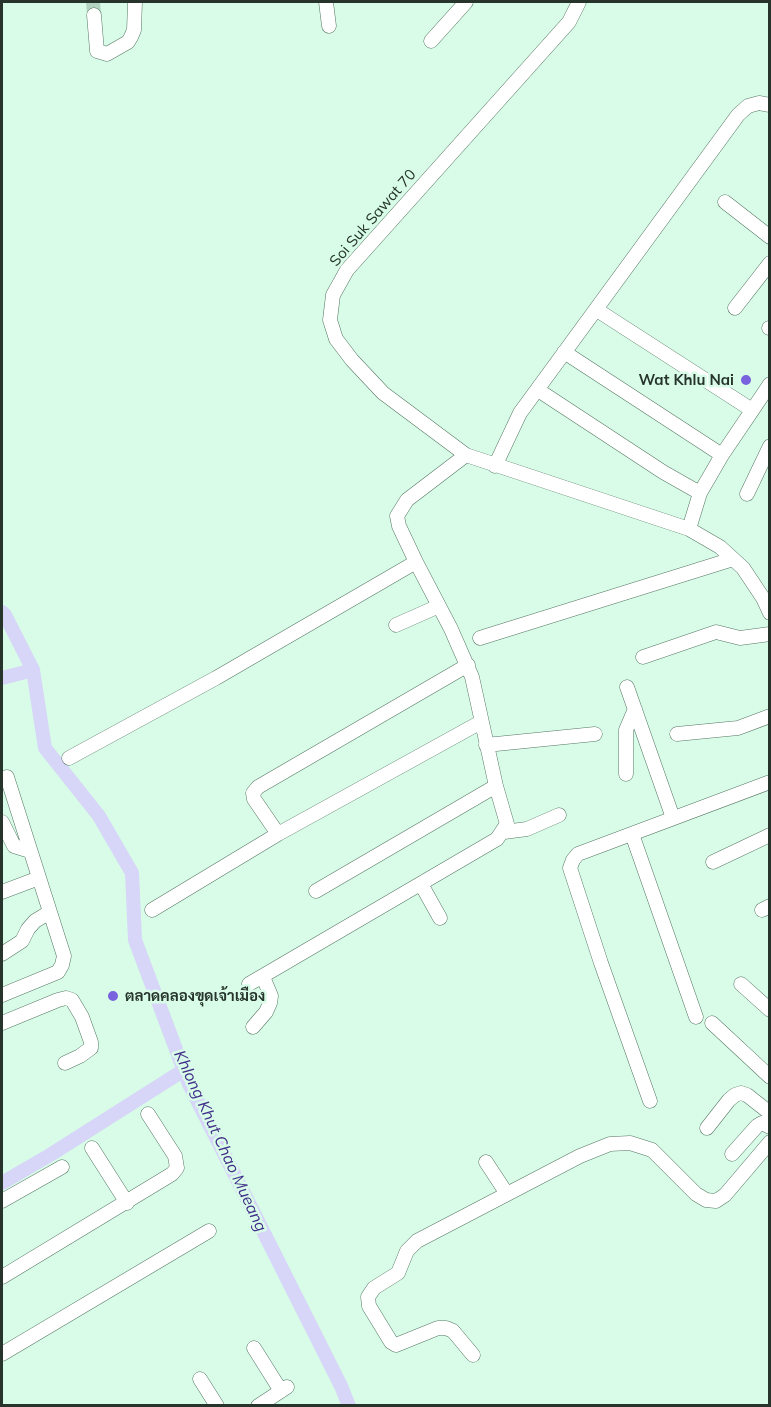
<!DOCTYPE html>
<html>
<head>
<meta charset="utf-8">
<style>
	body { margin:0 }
	#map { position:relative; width:771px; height:1407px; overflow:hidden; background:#d8fce7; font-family:Mulish,sans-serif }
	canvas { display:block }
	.frame { position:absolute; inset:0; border:3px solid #26342c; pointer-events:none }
</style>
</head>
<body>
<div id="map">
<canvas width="771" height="1407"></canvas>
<div class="frame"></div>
</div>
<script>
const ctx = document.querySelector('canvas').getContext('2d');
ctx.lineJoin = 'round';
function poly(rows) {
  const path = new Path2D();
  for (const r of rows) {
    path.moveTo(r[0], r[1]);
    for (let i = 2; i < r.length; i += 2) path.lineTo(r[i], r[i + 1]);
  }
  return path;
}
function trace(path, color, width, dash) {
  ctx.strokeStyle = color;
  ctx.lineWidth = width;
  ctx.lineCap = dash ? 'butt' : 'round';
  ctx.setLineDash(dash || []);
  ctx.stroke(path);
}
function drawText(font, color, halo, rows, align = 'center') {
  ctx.font = font + ' Mulish,Sarabun,sans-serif';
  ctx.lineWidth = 5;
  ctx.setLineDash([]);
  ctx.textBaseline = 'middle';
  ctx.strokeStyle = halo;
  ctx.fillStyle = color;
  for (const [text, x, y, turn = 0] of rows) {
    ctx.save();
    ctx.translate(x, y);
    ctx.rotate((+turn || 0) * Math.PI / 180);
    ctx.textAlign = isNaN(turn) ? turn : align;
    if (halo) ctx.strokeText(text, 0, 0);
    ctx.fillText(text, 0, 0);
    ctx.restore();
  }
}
const canal = poly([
	[2,612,5,615,33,670,45,748,99,816,132,873,135,940,189,1084,341,1386,349,1406],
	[2,678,33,670],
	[2,1183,50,1155,184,1070]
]);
const minorTunnel = poly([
	[93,2,94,15]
]);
const minor = poly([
	[326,2,329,26],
	[579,2,569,22,347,270,333,295,330,320,336,339,352,360,383,393,466,455,689,529,720,547,743,568,763,598,770,613],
	[94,15,97,51,107,54,128,42,131,37,134,30,135,2],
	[431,41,466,2],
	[725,202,770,237],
	[735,308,770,263],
	[597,310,752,410],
	[769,328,770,328],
	[564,352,722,455],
	[538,390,663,472,700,493],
	[495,466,520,413,738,115,748,106,759,103,770,105],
	[747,494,770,446],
	[689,529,700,493,722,455,770,384],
	[396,625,439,606],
	[480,638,733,559],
	[643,657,716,632,740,638,770,634],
	[627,687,673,818],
	[677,734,738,728,770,716],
	[486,745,595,734],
	[69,758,216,678,416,562],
	[626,774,626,730,635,709],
	[2,822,14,846,30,851],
	[504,832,527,829,559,815],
	[278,834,254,799,253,793,258,787,468,665],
	[632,834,696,1017],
	[713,862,770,835],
	[421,884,440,918],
	[316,891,496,786,472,677,451,629,416,562,399,526,397,516,407,500,466,455],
	[2,892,39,878],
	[152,910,278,834,481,722],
	[762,910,770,906],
	[2,954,22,941,28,929,35,921,50,912],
	[249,984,497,839,507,824,496,786],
	[741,984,770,1010],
	[2,995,58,972,62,965,64,956,7,777],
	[2,1023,58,1000,66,998,72,1000,82,1017,91,1042,91,1048,80,1056,65,1063],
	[712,1023,770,1077],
	[253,1027,266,1012,270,1003,271,996,263,977],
	[650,1101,601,963,570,868,573,860,578,854,770,782],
	[707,1128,729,1100,735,1095,741,1093,747,1095,770,1113],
	[92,1148,127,1203],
	[732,1154,757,1126,762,1123,770,1127],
	[486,1162,507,1194],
	[2,1201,62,1167],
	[2,1277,172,1174,177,1168,175,1156,148,1114],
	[254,1348,281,1391],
	[2,1354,209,1231],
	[473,1355,453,1331,446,1328,438,1328,396,1345,391,1342,369,1306,368,1297,374,1288,398,1273,407,1251,417,1241,580,1156,610,1144,630,1143,652,1150,696,1194,706,1200,716,1201,725,1195,770,1142],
	[200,1379,217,1406],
	[258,1406,287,1387]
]);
const markers = [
	[746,380,6,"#7862dd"],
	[113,996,6,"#7862dd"]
];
const streetNames = [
	["Soi Suk Sawat 70",373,218,-49]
];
const poiNames = [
	["Wat Khlu Nai",734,380],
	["ตลาดคลองขุดเจ้าเมือง",125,996,"left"]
];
const waterNames = [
	["Khlong Khut Chao Mueang",220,1141,65]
];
trace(canal, '#d7d5f8', 14);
trace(minorTunnel, '#b4d4c2', 14, [14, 7]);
trace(minor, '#567664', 15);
trace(minor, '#fff', 14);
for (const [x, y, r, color] of markers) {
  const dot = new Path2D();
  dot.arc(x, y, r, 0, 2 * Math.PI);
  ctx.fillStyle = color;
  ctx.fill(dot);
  trace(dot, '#d8fce7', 2);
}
drawText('15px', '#26342c', '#d8fce7', streetNames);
drawText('bold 15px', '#26342c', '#d8fce7', poiNames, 'right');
drawText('italic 16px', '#412c8a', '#d8fce7', waterNames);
</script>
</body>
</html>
